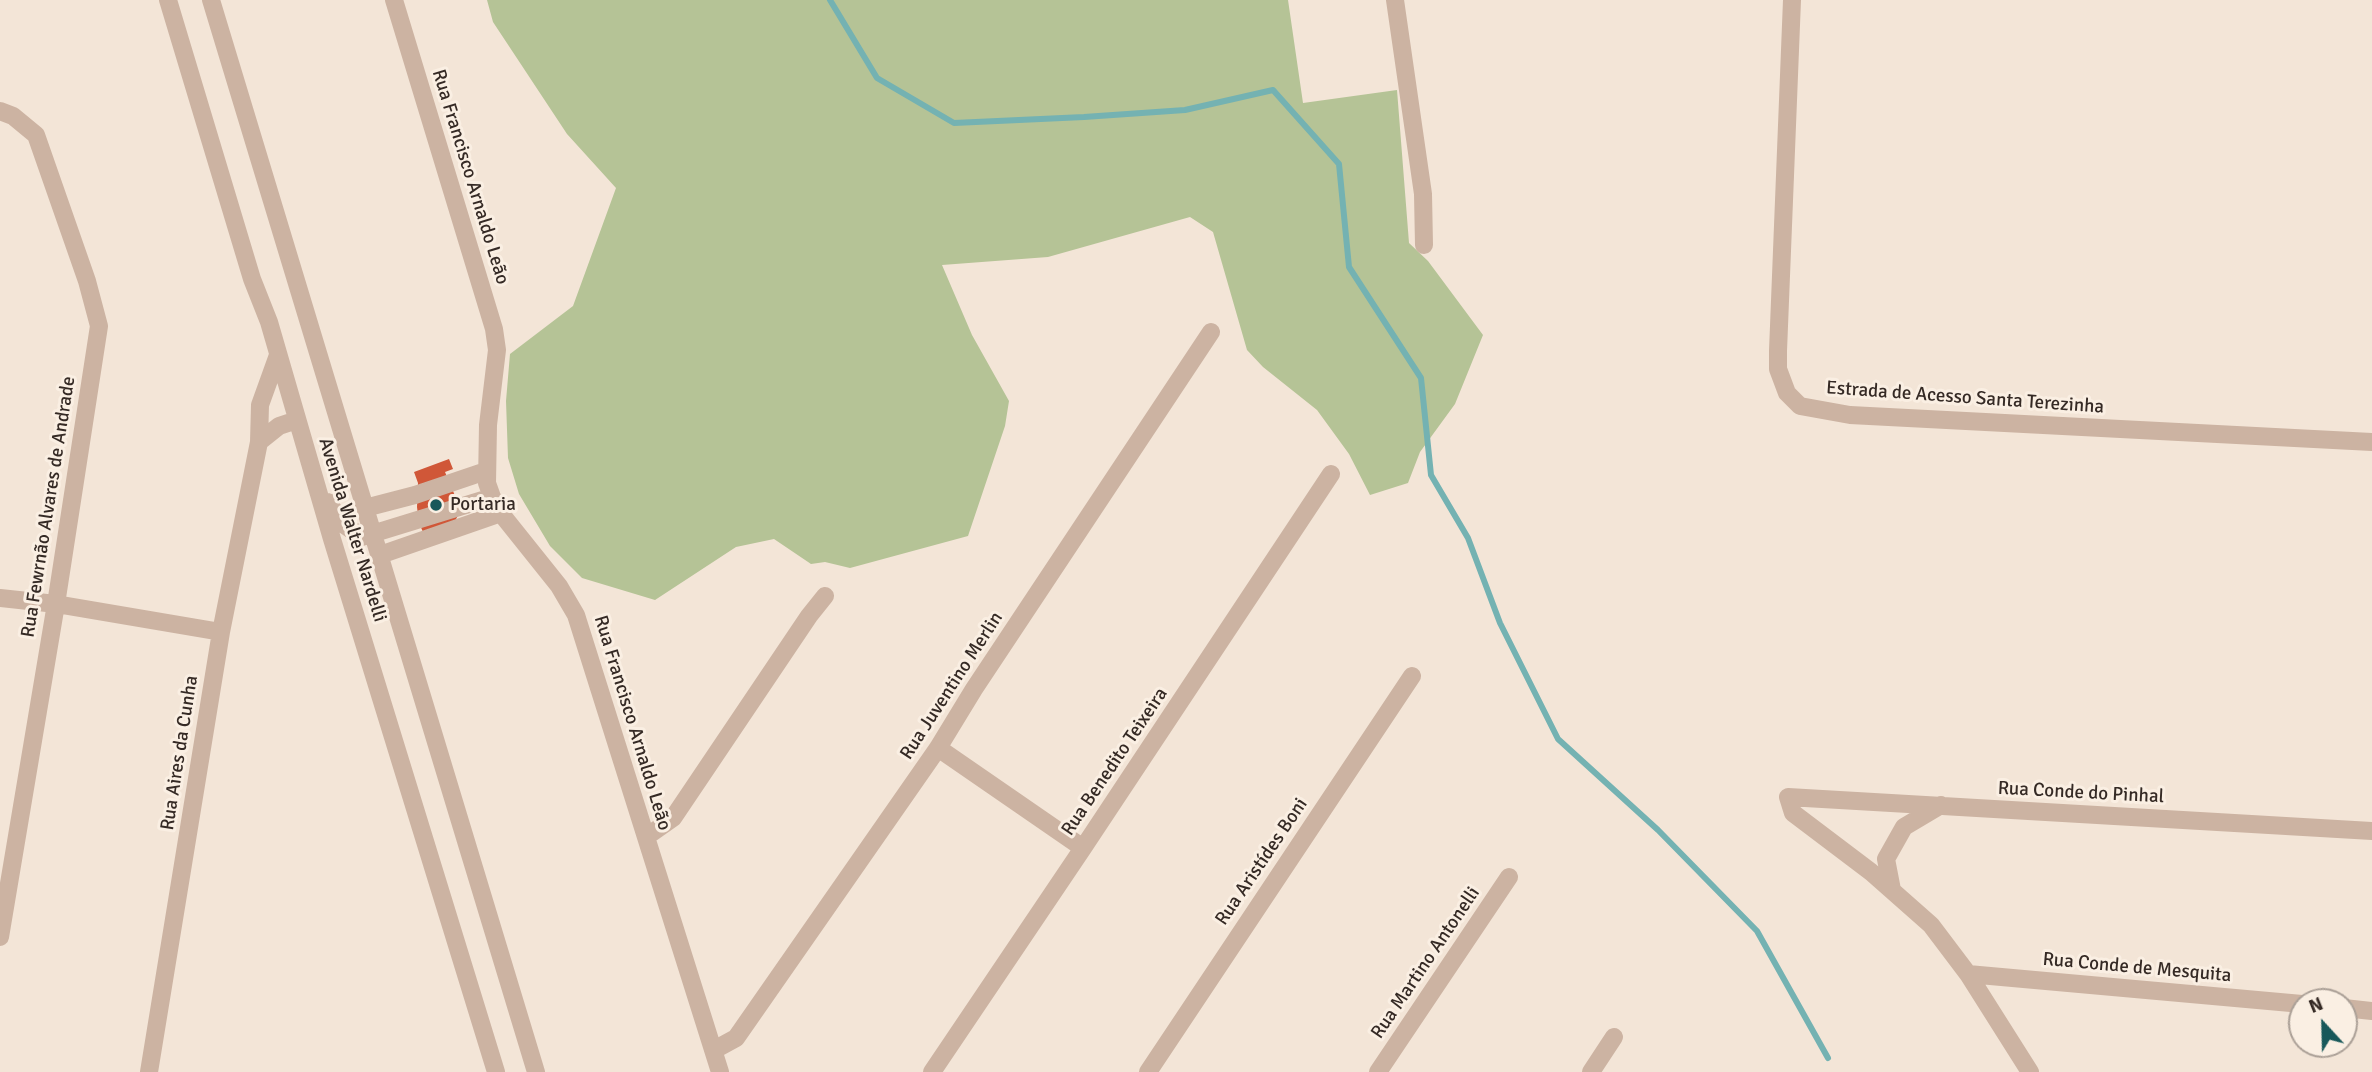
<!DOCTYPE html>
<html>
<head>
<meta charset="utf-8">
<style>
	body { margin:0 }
	#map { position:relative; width:2372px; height:1072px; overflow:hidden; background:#f3e5d7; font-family:Signika,sans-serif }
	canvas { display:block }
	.north { position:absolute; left:2288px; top:988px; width:70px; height:70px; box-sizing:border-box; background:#faefe3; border:2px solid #aba097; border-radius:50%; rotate:338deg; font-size:19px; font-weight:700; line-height:28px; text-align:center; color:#352a25 }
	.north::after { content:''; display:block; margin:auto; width:24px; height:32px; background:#18585a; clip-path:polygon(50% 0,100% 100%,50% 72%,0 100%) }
</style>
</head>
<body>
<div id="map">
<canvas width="2372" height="1072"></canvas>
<div class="north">N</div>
</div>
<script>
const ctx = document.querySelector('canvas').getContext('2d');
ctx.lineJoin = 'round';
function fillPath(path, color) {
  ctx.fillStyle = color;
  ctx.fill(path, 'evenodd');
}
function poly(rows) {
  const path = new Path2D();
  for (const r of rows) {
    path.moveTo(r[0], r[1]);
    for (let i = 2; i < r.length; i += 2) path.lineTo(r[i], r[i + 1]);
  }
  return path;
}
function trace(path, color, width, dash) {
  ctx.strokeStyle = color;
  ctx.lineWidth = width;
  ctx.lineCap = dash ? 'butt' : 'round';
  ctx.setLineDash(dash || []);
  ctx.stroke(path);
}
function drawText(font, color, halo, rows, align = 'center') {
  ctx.font = font + ' Signika,sans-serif';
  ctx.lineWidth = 6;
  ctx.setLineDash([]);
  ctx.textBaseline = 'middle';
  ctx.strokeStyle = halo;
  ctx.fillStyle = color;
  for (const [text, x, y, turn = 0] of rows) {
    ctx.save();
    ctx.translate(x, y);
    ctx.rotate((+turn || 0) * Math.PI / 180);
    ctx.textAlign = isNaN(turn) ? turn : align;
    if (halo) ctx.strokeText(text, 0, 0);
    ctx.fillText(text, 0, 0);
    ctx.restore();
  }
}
const green = poly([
	[487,0,1288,0,1303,103,1397,90,1409,243,1428,261,1483,335,1455,404,1420,452,1408,483,1370,495,1349,454,1317,410,1263,367,1247,350,1213,232,1190,217,1048,257,942,265,972,335,1009,401,1005,426,968,536,850,568,825,562,811,564,774,539,736,547,655,600,582,578,550,546,519,494,508,458,506,401,510,354,573,306,616,188,567,134,493,22]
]);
const stream = poly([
	[830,0,877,78,954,123,1084,117,1185,110,1273,90,1339,164,1349,267,1421,378,1431,475,1468,538,1500,623,1558,739,1658,830,1757,931,1828,1058]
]);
const building = poly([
	[449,459,453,469,445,472,461,510,455,521,423,532,419,523,417,507,418,483,414,472]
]);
const minor = poly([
	[168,0,252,279,269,322,332,539,496,1072],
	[211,0,536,1072],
	[394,0,494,329,497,350,488,425,487,483,492,497,503,516,559,586,576,615,720,1072],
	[1395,0,1423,194,1424,245],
	[1792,0,1778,351,1778,369,1787,393,1800,406,1850,415,2372,442],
	[0,111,13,116,36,135,87,281,99,326,56,604,0,937],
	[259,442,279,426,297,420],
	[328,502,343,524,362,537,492,497],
	[365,508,415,495,486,471],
	[380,555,501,513],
	[0,598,56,604,221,632],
	[938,748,1083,848],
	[646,837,673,818,809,616,825,596],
	[1892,890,1886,859,1904,827,1941,805],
	[1968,974,2302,1004],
	[2344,1008,2372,1011],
	[714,1050,736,1038,938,748,974,689,1211,332],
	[149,1072,221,632,259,442,260,405,278,355],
	[932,1072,1083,848,1331,474],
	[1148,1072,1412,676],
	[1378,1072,1509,877],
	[1591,1072,1614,1037],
	[2030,1072,1968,974,1931,925,1871,872,1793,813,1788,797,2372,831]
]);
const markers = [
	[436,505,7,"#18585a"]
];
const streetNames = [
	["Rua Francisco Arnaldo Leão",470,177,73],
	["Estrada de Acesso Santa Terezinha",1965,398,4],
	["Rua Fewrnão Alvares de Andrade",49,507,-81],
	["Avenida Walter Nardelli",352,530,73],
	["Rua Juventino Merlin",952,686,-57],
	["Rua Francisco Arnaldo Leão",632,723,73],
	["Rua Aires da Cunha",180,753,-81],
	["Rua Benedito Teixeira",1115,762,-56],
	["Rua Conde do Pinhal",2081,793,3],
	["Rua Aristídes Boni",1262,862,-56],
	["Rua Martino Antonelli",1426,963,-56],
	["Rua Conde de Mesquita",2137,968,5]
];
const poiNames = [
	["Portaria",450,505]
];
fillPath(green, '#b5c396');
trace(stream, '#74b2b2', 6);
fillPath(building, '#d05738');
trace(minor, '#ccb3a2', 18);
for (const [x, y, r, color] of markers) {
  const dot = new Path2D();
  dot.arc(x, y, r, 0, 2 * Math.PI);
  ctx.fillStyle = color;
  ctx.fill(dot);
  trace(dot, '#faefe3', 2.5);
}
drawText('19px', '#352a25', '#faefe3', streetNames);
drawText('19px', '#352a25', '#faefe3', poiNames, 'left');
</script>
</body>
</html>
